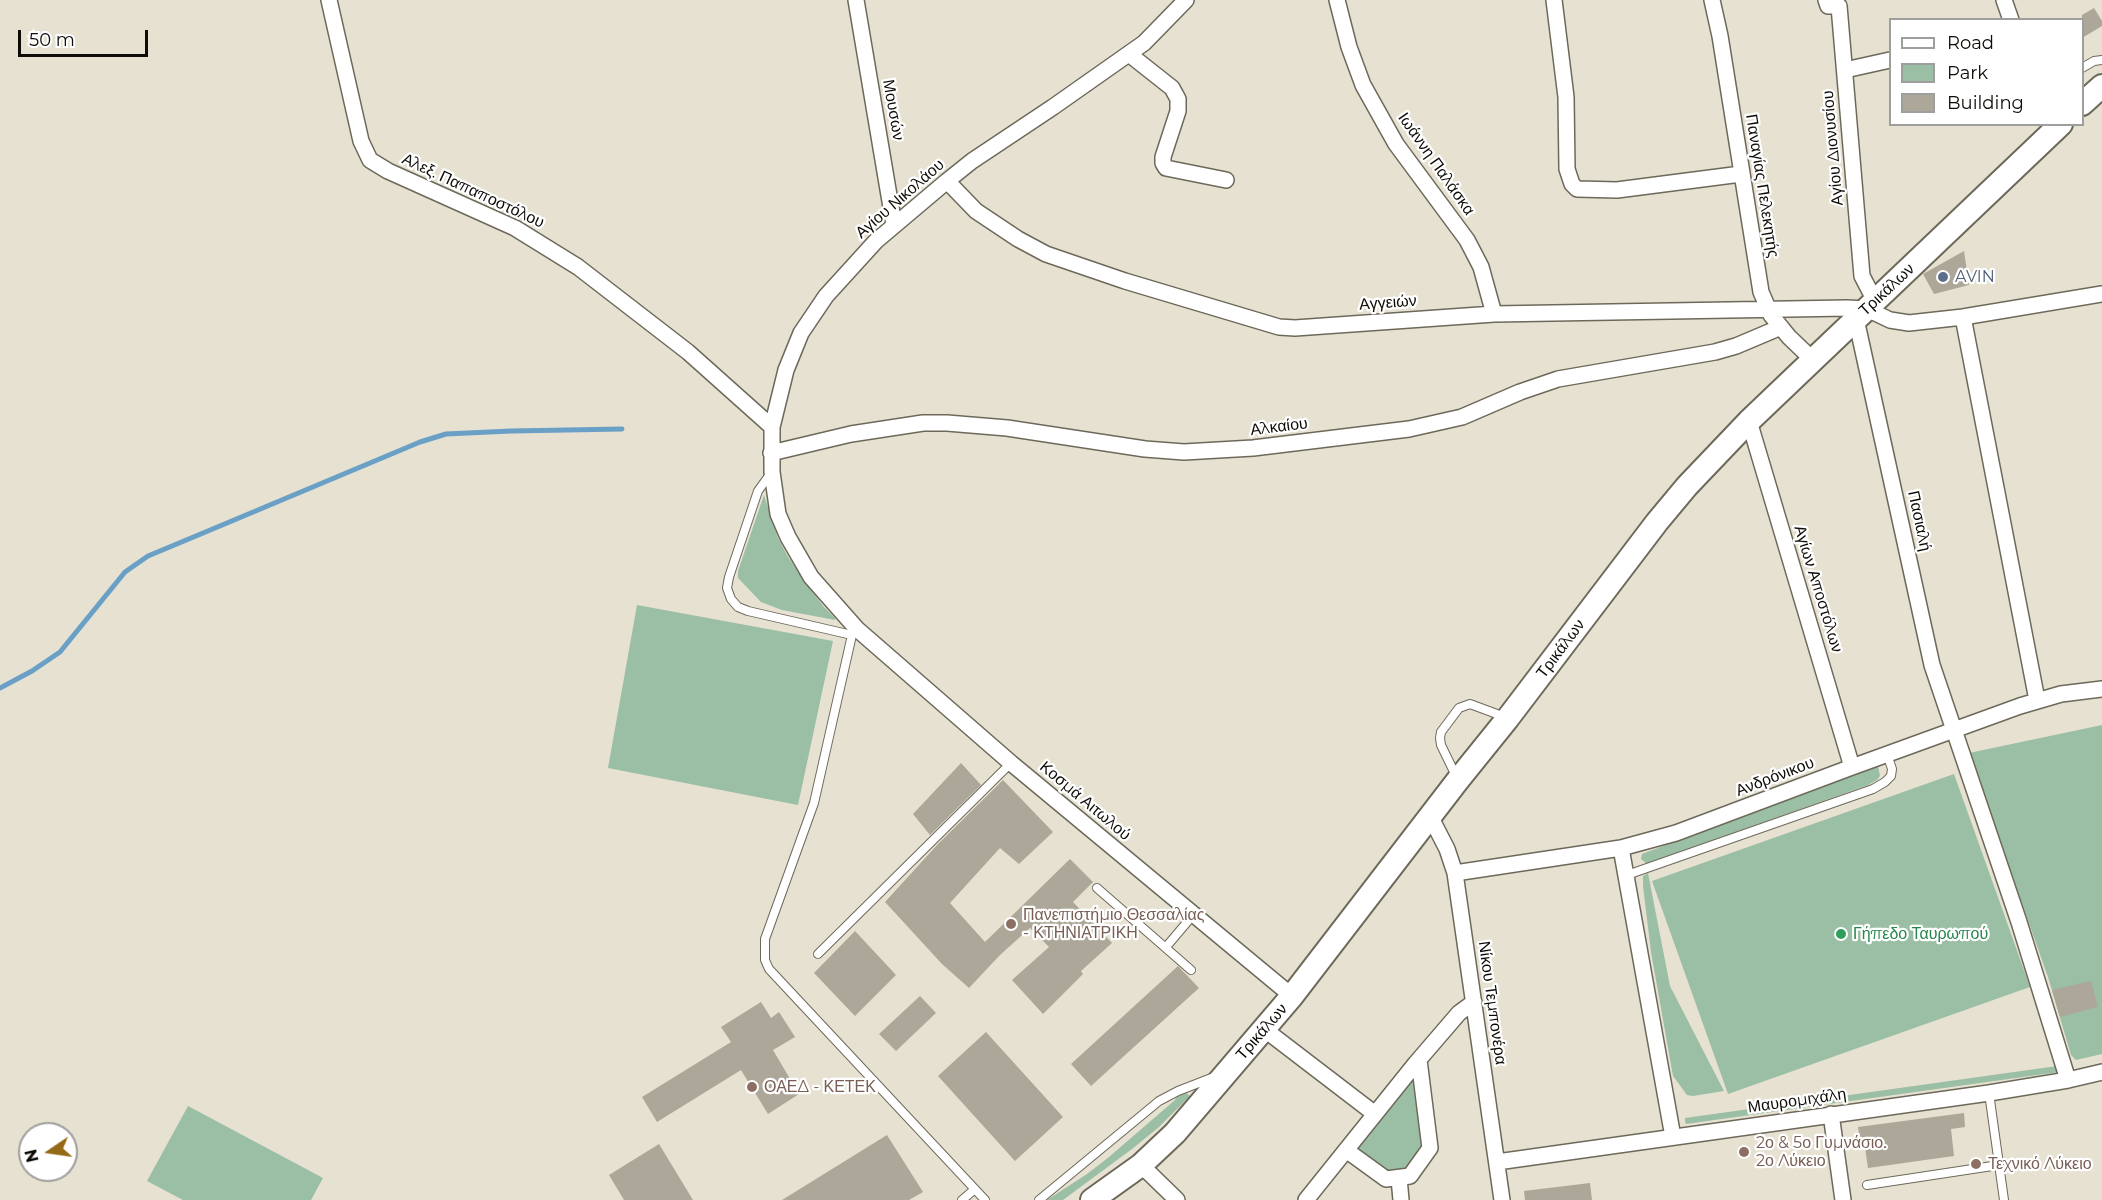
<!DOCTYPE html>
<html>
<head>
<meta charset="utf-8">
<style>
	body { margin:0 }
	#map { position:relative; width:2102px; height:1200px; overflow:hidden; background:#e6e1d1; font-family:Montserrat,sans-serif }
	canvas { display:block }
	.legend { position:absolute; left:1889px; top:18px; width:195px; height:108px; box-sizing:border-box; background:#fff; border:2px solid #9e9e9c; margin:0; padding:8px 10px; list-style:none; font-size:18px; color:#0d0c07 }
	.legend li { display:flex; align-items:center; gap:12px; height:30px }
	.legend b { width:30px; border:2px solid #9e9e9c }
	.north { position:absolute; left:18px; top:1122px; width:60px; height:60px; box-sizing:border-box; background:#fff; border:2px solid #9e9e9c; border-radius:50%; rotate:257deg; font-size:16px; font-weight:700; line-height:24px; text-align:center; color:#0d0c07 }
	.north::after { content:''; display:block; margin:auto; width:21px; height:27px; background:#956916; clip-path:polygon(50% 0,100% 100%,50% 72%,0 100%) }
	.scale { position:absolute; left:18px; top:30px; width:130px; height:27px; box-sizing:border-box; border:3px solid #0d0c07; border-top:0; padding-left:8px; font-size:18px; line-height:21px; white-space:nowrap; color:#0d0c07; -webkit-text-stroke:4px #fff; paint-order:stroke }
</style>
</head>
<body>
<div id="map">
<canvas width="2102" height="1200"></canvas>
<ul class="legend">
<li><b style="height:8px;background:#fff"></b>Road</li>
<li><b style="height:16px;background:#9bbfa4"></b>Park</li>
<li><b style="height:16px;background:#aca798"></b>Building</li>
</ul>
<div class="north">N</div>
<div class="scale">50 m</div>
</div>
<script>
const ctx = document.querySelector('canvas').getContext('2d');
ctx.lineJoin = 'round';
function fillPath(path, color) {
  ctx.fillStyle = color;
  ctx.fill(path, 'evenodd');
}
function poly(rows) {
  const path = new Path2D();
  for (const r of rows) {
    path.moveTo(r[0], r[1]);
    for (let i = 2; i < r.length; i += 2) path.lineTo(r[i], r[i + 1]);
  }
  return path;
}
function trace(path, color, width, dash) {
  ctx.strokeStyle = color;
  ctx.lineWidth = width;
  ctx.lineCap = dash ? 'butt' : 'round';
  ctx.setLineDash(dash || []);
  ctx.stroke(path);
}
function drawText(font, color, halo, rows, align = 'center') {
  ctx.font = font + ' Montserrat,sans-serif';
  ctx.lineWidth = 4.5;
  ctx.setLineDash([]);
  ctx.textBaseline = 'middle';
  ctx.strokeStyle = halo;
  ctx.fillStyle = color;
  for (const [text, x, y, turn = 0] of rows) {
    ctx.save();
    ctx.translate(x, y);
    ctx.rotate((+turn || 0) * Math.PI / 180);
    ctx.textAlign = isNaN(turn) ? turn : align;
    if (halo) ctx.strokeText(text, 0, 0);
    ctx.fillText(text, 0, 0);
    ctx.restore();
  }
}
const green = poly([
	[764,495,778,538,788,557,811,590,824,607,835,618,835,620,782,610,761,602,738,578,738,571],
	[637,605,833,641,798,805,608,768],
	[2102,725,2102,1054,2076,1060,2071,1055,2048,977,1969,753],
	[1874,765,1878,766,1880,776,1877,780,1868,785,1647,864,1641,859,1642,854],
	[1954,774,2030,987,1728,1094,1652,881],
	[1648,873,1670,986,1724,1091,1693,1096,1687,1095,1673,1076,1651,952,1643,886,1643,876],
	[1417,1063,1428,1148,1408,1173,1387,1176,1349,1147],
	[2057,1066,2059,1072,1686,1124,1685,1121,1685,1118],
	[1184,1091,1190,1096,1159,1127,1132,1149,1063,1200,1047,1200,1087,1174,1109,1157,1175,1100,1178,1093],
	[188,1106,323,1178,311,1200,183,1200,147,1181]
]);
const stream = poly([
	[0,688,32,671,60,652,125,572,148,556,227,523,420,442,446,434,511,431,622,429]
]);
const building = poly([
	[2094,8,2102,21,2102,26,2082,38,2082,15],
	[1964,251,1969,285,1934,294,1923,274],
	[961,763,981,785,930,835,913,814],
	[1003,780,1053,832,1019,864,1000,848,950,903,985,942,1070,859,1093,882,1073,902,1112,943,1081,971,1083,974,1043,1014,1012,980,1049,947,1030,928,1000,955,969,988,942,964,885,902,938,844],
	[855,931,896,975,855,1016,814,973],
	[1178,966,1199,988,1091,1086,1071,1064],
	[2091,981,2098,1007,2060,1017,2052,990],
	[920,996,936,1013,896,1051,879,1034],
	[761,1002,771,1018,779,1012,795,1037,773,1050,799,1094,768,1114,741,1070,657,1122,642,1097,731,1042,721,1027],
	[986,1032,1063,1117,1015,1161,938,1076],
	[1964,1113,1965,1127,1951,1129,1954,1156,1868,1168,1864,1141,1860,1141,1858,1127],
	[887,1135,923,1192,909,1200,782,1200],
	[659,1144,693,1200,624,1200,609,1175],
	[1590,1183,1592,1200,1525,1200,1524,1191]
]);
const lane = poly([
	[2082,68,2094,61,2102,60],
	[771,473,758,491,729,577,727,588,731,599,738,607,748,611,852,635,854,632],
	[852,635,814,803,765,939,765,960,769,969,985,1200],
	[1457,778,1441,745,1440,738,1441,732,1459,708,1470,704,1505,717],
	[1627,875,1873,789,1885,782,1891,776,1892,769,1887,754],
	[1097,888,1191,970],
	[1166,947,1194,914],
	[818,954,1011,763],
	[1989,1093,2004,1200],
	[1867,1185,1999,1165],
	[962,1200,975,1189],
	[1039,1200,1159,1101,1178,1091,1214,1077]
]);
const street = poly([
	[329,0,361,141,370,160,388,171,515,228,578,267,688,352,772,427],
	[856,0,894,225],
	[1186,0,1144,43,1053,107,972,161,947,181,876,241,826,296,801,333,786,370,772,427,772,472,778,514,788,537,811,577,857,629,1011,763,1292,996],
	[1337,0,1349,47,1363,85,1396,144,1467,240,1481,267,1494,314],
	[1554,0,1566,97,1567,169,1572,184,1577,189,1617,190,1741,174],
	[1712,0,1720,36,1761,292,1771,315,1789,337,1813,360],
	[1826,0,1828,6,1839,6,1862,276,1875,301],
	[2004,0,2011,20],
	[1129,54,1172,88,1178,99,1178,111,1163,157,1163,163,1166,168,1226,180],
	[1845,70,1890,60],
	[947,181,976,211,1018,239,1046,254,1125,281,1279,327,1295,328,1494,314,1847,308,1867,309,1890,320,1909,323,1963,317,2102,294],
	[1963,317,2037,700],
	[1856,319,1932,665,2019,922,2068,1080],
	[1749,421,1852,767],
	[771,453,851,434,923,423,947,423,1007,428,1145,449,1184,452,1253,448,1409,429,1462,417,1520,392,1558,379,1715,352,1736,346,1781,327],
	[1430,816,1447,849,1455,873,1502,1200],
	[1621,848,1673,1137],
	[1455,873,1621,848,1676,833,1852,767,2020,706,2061,694,2102,689],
	[1264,1029,1375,1114],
	[1831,1114,1843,1200],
	[1346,1150,1386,1179,1410,1176,1430,1148,1419,1060],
	[1497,1162,1989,1093,2068,1080,2102,1072],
	[1141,1165,1177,1200],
	[1399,1178,1401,1200],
	[1306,1200,1416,1063,1459,1013,1474,1002]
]);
const secondary = poly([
	[2082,104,2102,86],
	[1092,1200,1141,1165,1175,1133,1292,996,1458,780,1508,718,1657,522,1687,486,1749,421,1813,360,2061,124]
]);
const markers = [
	[1943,277,6,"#5c6f8a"],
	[1011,924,6,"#8d6e63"],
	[1841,934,6,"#2e9e5b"],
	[752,1087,6,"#8d6e63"],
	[1744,1152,6,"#8d6e63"],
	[1976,1164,6,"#8d6e63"]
];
const streetNames = [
	["Μουσών",893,110,80],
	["Αγίου Διονυσίου",1833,148,-95],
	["Ιωάννη Παλάσκα",1436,164,55],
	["Παναγίας Πελεκητής",1762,186,81],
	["Αλεξ. Παπαποστόλου",473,191,25],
	["Αγίου Νικολάου",900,199,-41],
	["Τρικάλων",1887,290,-43],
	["Αγγειών",1388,303,-4],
	["Αλκαίου",1279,427,-7],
	["Πασιαλή",1919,521,78],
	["Αγίων Αποστόλων",1818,589,73],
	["Τρικάλων",1561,649,-53],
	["Ανδρόνικου",1775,777,-21],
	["Κοσμά Αιτωλού",1085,801,40],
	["Νίκου Τεμπονέρα",1492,1003,82],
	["Τρικάλων",1262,1032,-49],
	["Μαυρομιχάλη",1797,1101,-8]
];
const serviceNames = [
	["AVIN",1955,277]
];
const educationNames = [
	["Πανεπιστήμιο Θεσσαλίας",1023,915],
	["- ΚΤΗΝΙΑΤΡΙΚΗ",1023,933],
	["ΟΑΕΔ - ΚΕΤΕΚ",764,1087],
	["2ο & 5ο Γυμνάσιο.",1756,1143],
	["2ο Λύκειο",1756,1161],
	["Τεχνικό Λύκειο",1988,1164]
];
const leisureNames = [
	["Γήπεδο Ταυρωπού",1853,934]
];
fillPath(green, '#9bbfa4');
trace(stream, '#6aa0c6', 5);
fillPath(building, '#aca798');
trace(lane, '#6d695a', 10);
trace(street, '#6d695a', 18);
trace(secondary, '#6d695a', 26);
trace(lane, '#fff', 8);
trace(street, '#fff', 15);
trace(secondary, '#fff', 22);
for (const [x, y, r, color] of markers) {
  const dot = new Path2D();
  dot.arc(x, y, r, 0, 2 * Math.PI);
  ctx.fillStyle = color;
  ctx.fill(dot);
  trace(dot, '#fff', 2);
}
drawText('16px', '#0d0c07', '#fff', streetNames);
drawText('16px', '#4e5e75', '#fff', serviceNames, 'left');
drawText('16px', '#785e54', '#fff', educationNames, 'left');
drawText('16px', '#27864d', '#fff', leisureNames, 'left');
</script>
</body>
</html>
